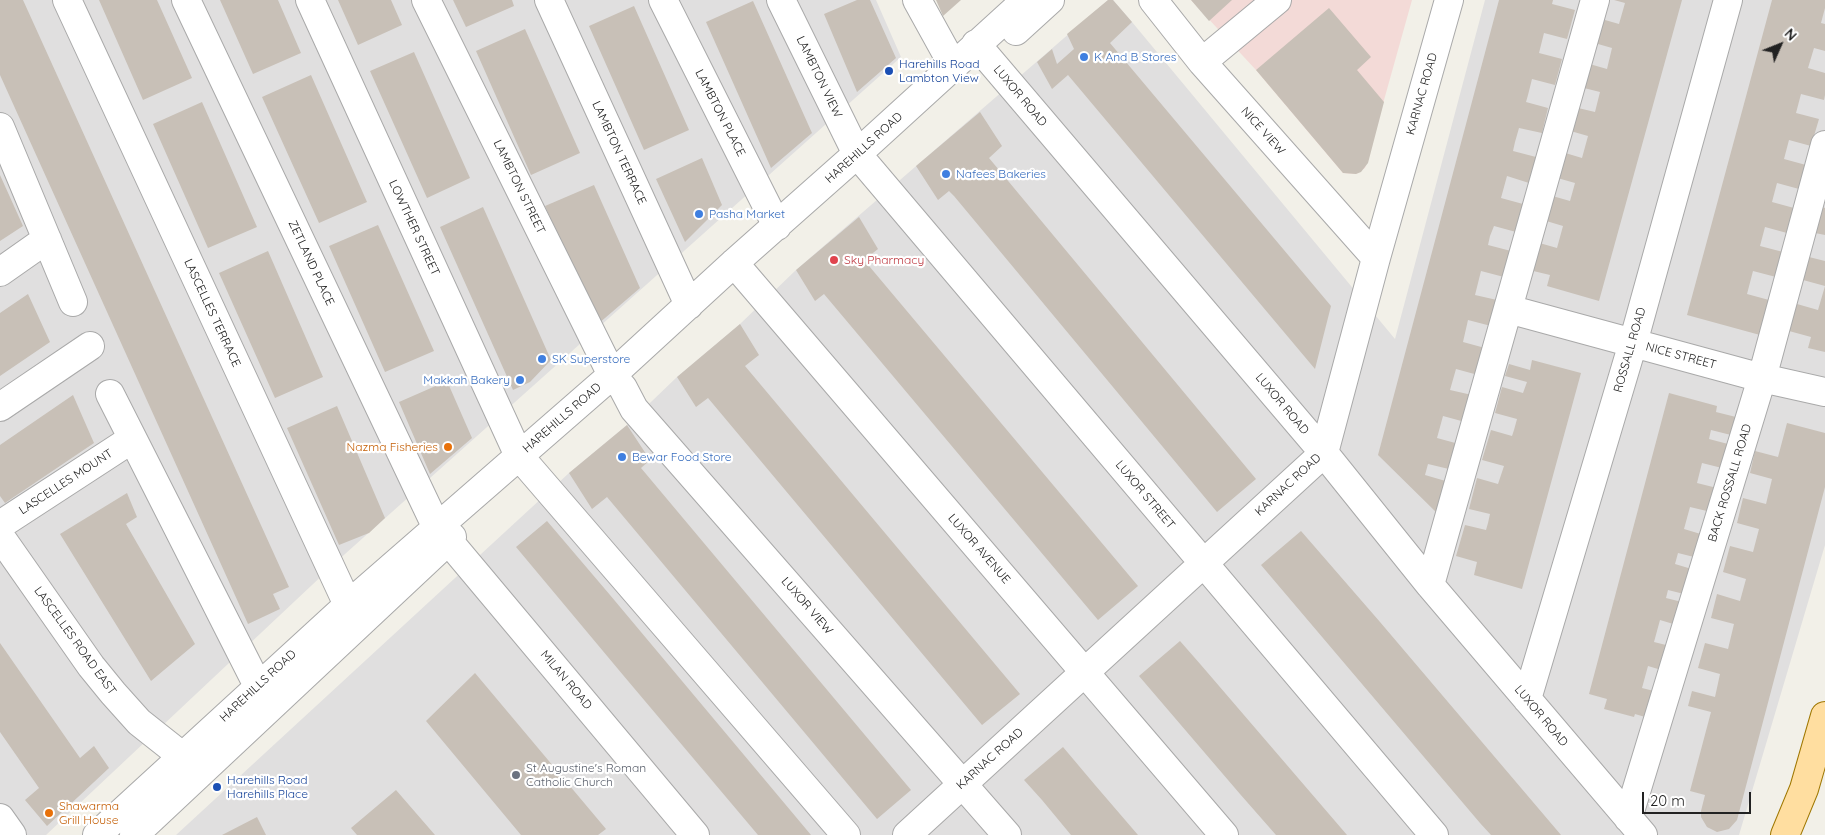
<!DOCTYPE html>
<html>
<head>
<meta charset="utf-8">
<style>
	body { margin:0 }
	#map { position:relative; width:1825px; height:835px; overflow:hidden; background:#f2f0e8; font-family:Quicksand,sans-serif }
	canvas { display:block }
	.north { position:absolute; left:1755px; top:20px; width:50px; height:50px; -webkit-text-stroke:4px #fff; paint-order:stroke; rotate:46deg; font-size:14px; font-weight:700; line-height:20px; text-align:center; color:#222 }
	.north::after { content:''; display:block; margin:auto; width:18px; height:22px; background:#222; clip-path:polygon(50% 0,100% 100%,50% 72%,0 100%) }
	.scale { position:absolute; left:1642px; top:792px; width:109px; height:22px; box-sizing:border-box; border:2px solid #222; border-top:0; padding-left:6px; font-size:15px; line-height:18px; white-space:nowrap; color:#222; -webkit-text-stroke:4px #fff; paint-order:stroke }
</style>
</head>
<body>
<div id="map">
<canvas width="1825" height="835"></canvas>
<div class="north">N</div>
<div class="scale">20 m</div>
</div>
<script>
const ctx = document.querySelector('canvas').getContext('2d');
ctx.lineJoin = 'round';
function fillPath(path, color) {
  ctx.fillStyle = color;
  ctx.fill(path, 'evenodd');
}
function poly(rows) {
  const path = new Path2D();
  for (const r of rows) {
    path.moveTo(r[0], r[1]);
    for (let i = 2; i < r.length; i += 2) path.lineTo(r[i], r[i + 1]);
  }
  return path;
}
function trace(path, color, width, dash) {
  ctx.strokeStyle = color;
  ctx.lineWidth = width;
  ctx.lineCap = dash ? 'butt' : 'round';
  ctx.setLineDash(dash || []);
  ctx.stroke(path);
}
function drawText(font, color, halo, rows, align = 'center') {
  ctx.font = font + ' Quicksand,sans-serif';
  ctx.lineWidth = 4.5;
  ctx.setLineDash([]);
  ctx.textBaseline = 'middle';
  ctx.strokeStyle = halo;
  ctx.fillStyle = color;
  for (const [text, x, y, turn = 0] of rows) {
    ctx.save();
    ctx.translate(x, y);
    ctx.rotate((+turn || 0) * Math.PI / 180);
    ctx.textAlign = isNaN(turn) ? turn : align;
    if (halo) ctx.strokeText(text, 0, 0);
    ctx.fillText(text, 0, 0);
    ctx.restore();
  }
}
const residential = poly([
	[0,0,876,0,901,57,345,554,46,835,0,835],
	[1108,0,1113,0,1132,22,1395,339,1485,0,1825,0,1825,545,1739,835,176,835,569,473,627,425,677,377,740,324,796,270]
]);
const commercial = poly([
	[1191,0,1412,0,1365,168,1356,174,1343,173,1256,70]
]);
const building = poly([
	[0,0,23,0,289,587,273,594,280,609,248,624,0,75],
	[99,0,157,0,192,78,143,100],
	[220,0,278,0,301,53,253,74],
	[338,0,391,0,402,25,358,45],
	[453,0,512,0,514,6,466,27],
	[857,0,870,0,896,58,857,92,824,14],
	[936,0,961,0,943,16],
	[1108,0,1113,0,1132,22,1110,43,1331,306,1315,369,1068,75,1052,89,1037,62,1052,49,1057,64,1074,49,1067,34],
	[1191,0,1232,0,1209,21],
	[1499,0,1553,0,1552,4,1575,10,1567,39,1544,33,1539,53,1562,59,1555,85,1532,79,1528,95,1526,102,1548,108,1542,133,1519,128,1515,142,1513,151,1536,157,1529,183,1507,176,1501,198,1523,204,1516,232,1494,226,1490,236,1488,245,1511,251,1504,277,1481,271,1475,295,1497,300,1491,326,1468,320,1463,342,1485,348,1478,375,1456,369,1450,390,1472,395,1465,422,1443,416,1437,438,1459,444,1453,470,1428,464,1425,475,1449,482,1440,516,1378,455],
	[1614,0,1682,0,1599,301,1547,286,1550,275,1529,270,1536,242,1557,248,1563,226,1543,220,1549,195,1570,201,1575,183,1554,177,1562,152,1582,158,1588,136,1567,130,1574,107,1595,112,1600,92,1580,87,1586,63,1607,69,1612,48,1591,42,1598,18,1619,24,1625,3],
	[1772,0,1825,0,1825,8,1821,23,1825,24,1825,51,1814,48,1808,68,1825,73,1825,95,1824,100,1801,94,1796,113,1819,119,1811,146,1789,140,1784,159,1806,165,1799,189,1777,183,1772,202,1794,208,1787,233,1765,227,1760,246,1783,252,1776,277,1753,271,1747,294,1769,300,1760,335,1687,315],
	[753,1,812,133,771,168,706,22],
	[634,6,689,130,644,150,589,26],
	[1329,8,1371,57,1357,70,1384,102,1368,163,1361,172,1356,174,1343,173,1256,70],
	[525,29,580,153,531,175,476,51],
	[414,52,470,178,427,198,370,71],
	[311,75,367,202,319,223,262,97],
	[202,102,257,227,208,248,153,124],
	[980,112,1002,146,989,158,1256,479,1217,512,954,196,949,191,938,200,916,166],
	[702,158,722,205,685,242,656,179],
	[0,175,23,226,0,241],
	[594,185,640,288,598,324,545,206],
	[483,207,551,360,530,382,513,390,440,227],
	[1822,207,1825,208,1825,235,1815,233],
	[859,217,878,249,864,260,1138,586,1098,620,824,294,815,301,796,270],
	[378,225,434,351,385,372,329,246],
	[268,251,323,377,275,398,219,273],
	[1809,257,1825,261,1825,286,1803,280],
	[1825,286,1825,352,1808,348,1811,337,1789,331,1797,304,1818,310],
	[28,294,50,342,0,376,0,313],
	[740,324,759,355,745,366,1020,694,982,725,708,398,696,407,677,377],
	[1532,360,1581,373,1522,589,1474,575,1477,562,1456,556,1465,525,1486,530,1488,523,1490,514,1469,509,1477,478,1498,484,1504,466,1482,460,1491,430,1512,436,1514,430,1517,419,1495,413,1502,387,1523,393,1527,382,1505,376,1509,364,1530,370],
	[447,381,472,438,430,474,399,402],
	[1669,393,1717,406,1716,412,1736,417,1731,435,1711,430,1709,439,1728,444,1722,468,1702,463,1697,483,1717,488,1711,512,1690,507,1684,529,1704,535,1698,558,1678,553,1675,564,1695,570,1688,595,1668,590,1666,598,1686,603,1680,626,1660,620,1654,642,1674,647,1668,672,1648,666,1642,688,1662,693,1655,720,1635,714,1634,717,1604,709,1607,699,1589,694],
	[73,395,94,443,5,503,0,496,0,445],
	[337,406,385,518,369,533,339,545,287,428],
	[1787,423,1825,433,1825,487,1737,820,1729,829,1717,832,1707,827,1701,817,1701,811,1705,795,1690,791,1711,712,1688,706,1692,691,1715,697,1720,674,1698,668,1705,643,1728,649,1734,624,1711,618,1717,594,1740,601,1746,579,1723,572,1730,546,1753,552,1759,529,1737,523,1743,498,1766,504,1772,479,1750,473,1755,451,1778,457],
	[627,425,650,460,641,468,911,790,877,819,607,497,592,509,569,473],
	[127,493,137,517,126,524,195,644,151,681,60,534],
	[547,521,610,595,811,835,758,835,623,675,516,547],
	[1301,531,1380,622,1561,835,1491,835,1480,823,1261,565],
	[1180,641,1201,665,1347,835,1276,835,1240,794,1139,676],
	[0,643,80,758,94,746,109,768,47,826,25,800,39,788,0,732],
	[475,673,606,829,598,835,521,835,426,721],
	[1063,747,1095,785,1138,835,1071,835,1042,800,1024,780],
	[396,790,435,835,357,835,351,828],
	[257,817,266,835,222,835]
]);
const minor = poly([
	[67,0,355,620],
	[186,0,436,526,695,835],
	[310,0,519,456,846,835],
	[426,0,612,375,623,388,634,409,1007,835],
	[549,0,689,305],
	[663,0,777,226],
	[781,0,857,154,1434,835],
	[917,0,954,67],
	[1153,0,1202,62,1376,258],
	[1016,31,1050,0],
	[976,44,1324,453,1430,585,1643,835],
	[1202,62,1277,0],
	[0,127,73,302],
	[734,263,1224,835],
	[0,272,47,239],
	[1508,309,1762,378,1825,392],
	[110,394,258,686],
	[0,407,90,346],
	[0,525,132,439],
	[0,536,91,666,113,693,139,722,182,756],
	[1430,585,1595,0],
	[1527,699,1633,343,1728,0],
	[0,818,12,835],
	[1628,818,1762,378,1825,145],
	[97,835,348,605,612,375,734,263,857,154,1026,0],
	[134,835,452,537],
	[907,835,1324,453,1376,258,1449,0]
]);
const major = poly([
	[1785,835,1804,789,1825,716]
]);
const markers = [
	[1084,57,5,"#3f7fe0"],
	[889,71,5,"#1a4fb4"],
	[946,174,5,"#3f7fe0"],
	[699,214,5,"#3f7fe0"],
	[834,260,5,"#e0444e"],
	[542,359,5,"#3f7fe0"],
	[520,380,5,"#3f7fe0"],
	[448,447,5,"#e8710a"],
	[622,457,5,"#3f7fe0"],
	[516,775,5,"#6b7280"],
	[217,787,5,"#1a4fb4"],
	[49,813,5,"#e8710a"]
];
const shopNames = [
	["K And B Stores",1094,57],
	["Nafees Bakeries",956,174],
	["Pasha Market",709,214],
	["SK Superstore",552,359],
	["Makkah Bakery",510,380,"right"],
	["Bewar Food Store",632,457]
];
const transitNames = [
	["Harehills Road",899,64],
	["Lambton View",899,78],
	["Harehills Road",227,780],
	["Harehills Place",227,794]
];
const streetNames = [
	["LAMBTON VIEW",819,77,64],
	["KARNAC ROAD",1422,94,-74],
	["LUXOR ROAD",1020,96,50],
	["LAMBTON PLACE",720,113,63],
	["NICE VIEW",1263,131,48],
	["HAREHILLS ROAD",864,148,-42],
	["LAMBTON TERRACE",619,153,65],
	["LAMBTON STREET",519,187,64],
	["LOWTHER STREET",414,228,65],
	["ZETLAND PLACE",311,263,65],
	["LASCELLES TERRACE",212,313,65],
	["ROSSALL ROAD",1630,350,-74],
	["NICE STREET",1681,356,15],
	["LUXOR ROAD",1282,404,50],
	["HAREHILLS ROAD",562,418,-41],
	["LASCELLES MOUNT",66,482,-33],
	["BACK ROSSALL ROAD",1730,483,-73],
	["KARNAC ROAD",1288,485,-43],
	["LUXOR STREET",1145,495,50],
	["LUXOR AVENUE",979,549,49],
	["LUXOR VIEW",807,606,49],
	["LASCELLES ROAD EAST",75,641,54],
	["MILAN ROAD",566,680,50],
	["HAREHILLS ROAD",258,686,-43],
	["LUXOR ROAD",1541,716,50],
	["KARNAC ROAD",990,759,-42]
];
const healthNames = [
	["Sky Pharmacy",844,260]
];
const foodNames = [
	["Nazma Fisheries",438,447],
	["Shawarma",59,806,"left"],
	["Grill House",59,820,"left"]
];
const worshipNames = [
	["St Augustine's Roman",526,768],
	["Catholic Church",526,782]
];
fillPath(residential, '#e0dfdf');
fillPath(commercial, '#f3dad7');
fillPath(building, '#c8c0b7');
trace(minor, '#a9a9a9', 30);
trace(major, '#9f7700', 30);
trace(minor, '#fff', 28);
trace(major, '#ffdea0', 28);
for (const [x, y, r, color] of markers) {
  const dot = new Path2D();
  dot.arc(x, y, r, 0, 2 * Math.PI);
  ctx.fillStyle = color;
  ctx.fill(dot);
  trace(dot, '#fff', 2);
}
drawText('12px', '#366cbe', '#fff', shopNames, 'left');
drawText('12px', '#164399', '#fff', transitNames, 'left');
drawText('12px', '#222', '#fff', streetNames);
drawText('12px', '#be3a42', '#fff', healthNames, 'left');
drawText('12px', '#c56008', '#fff', foodNames, 'right');
drawText('12px', '#5b616d', '#fff', worshipNames, 'left');
</script>
</body>
</html>
